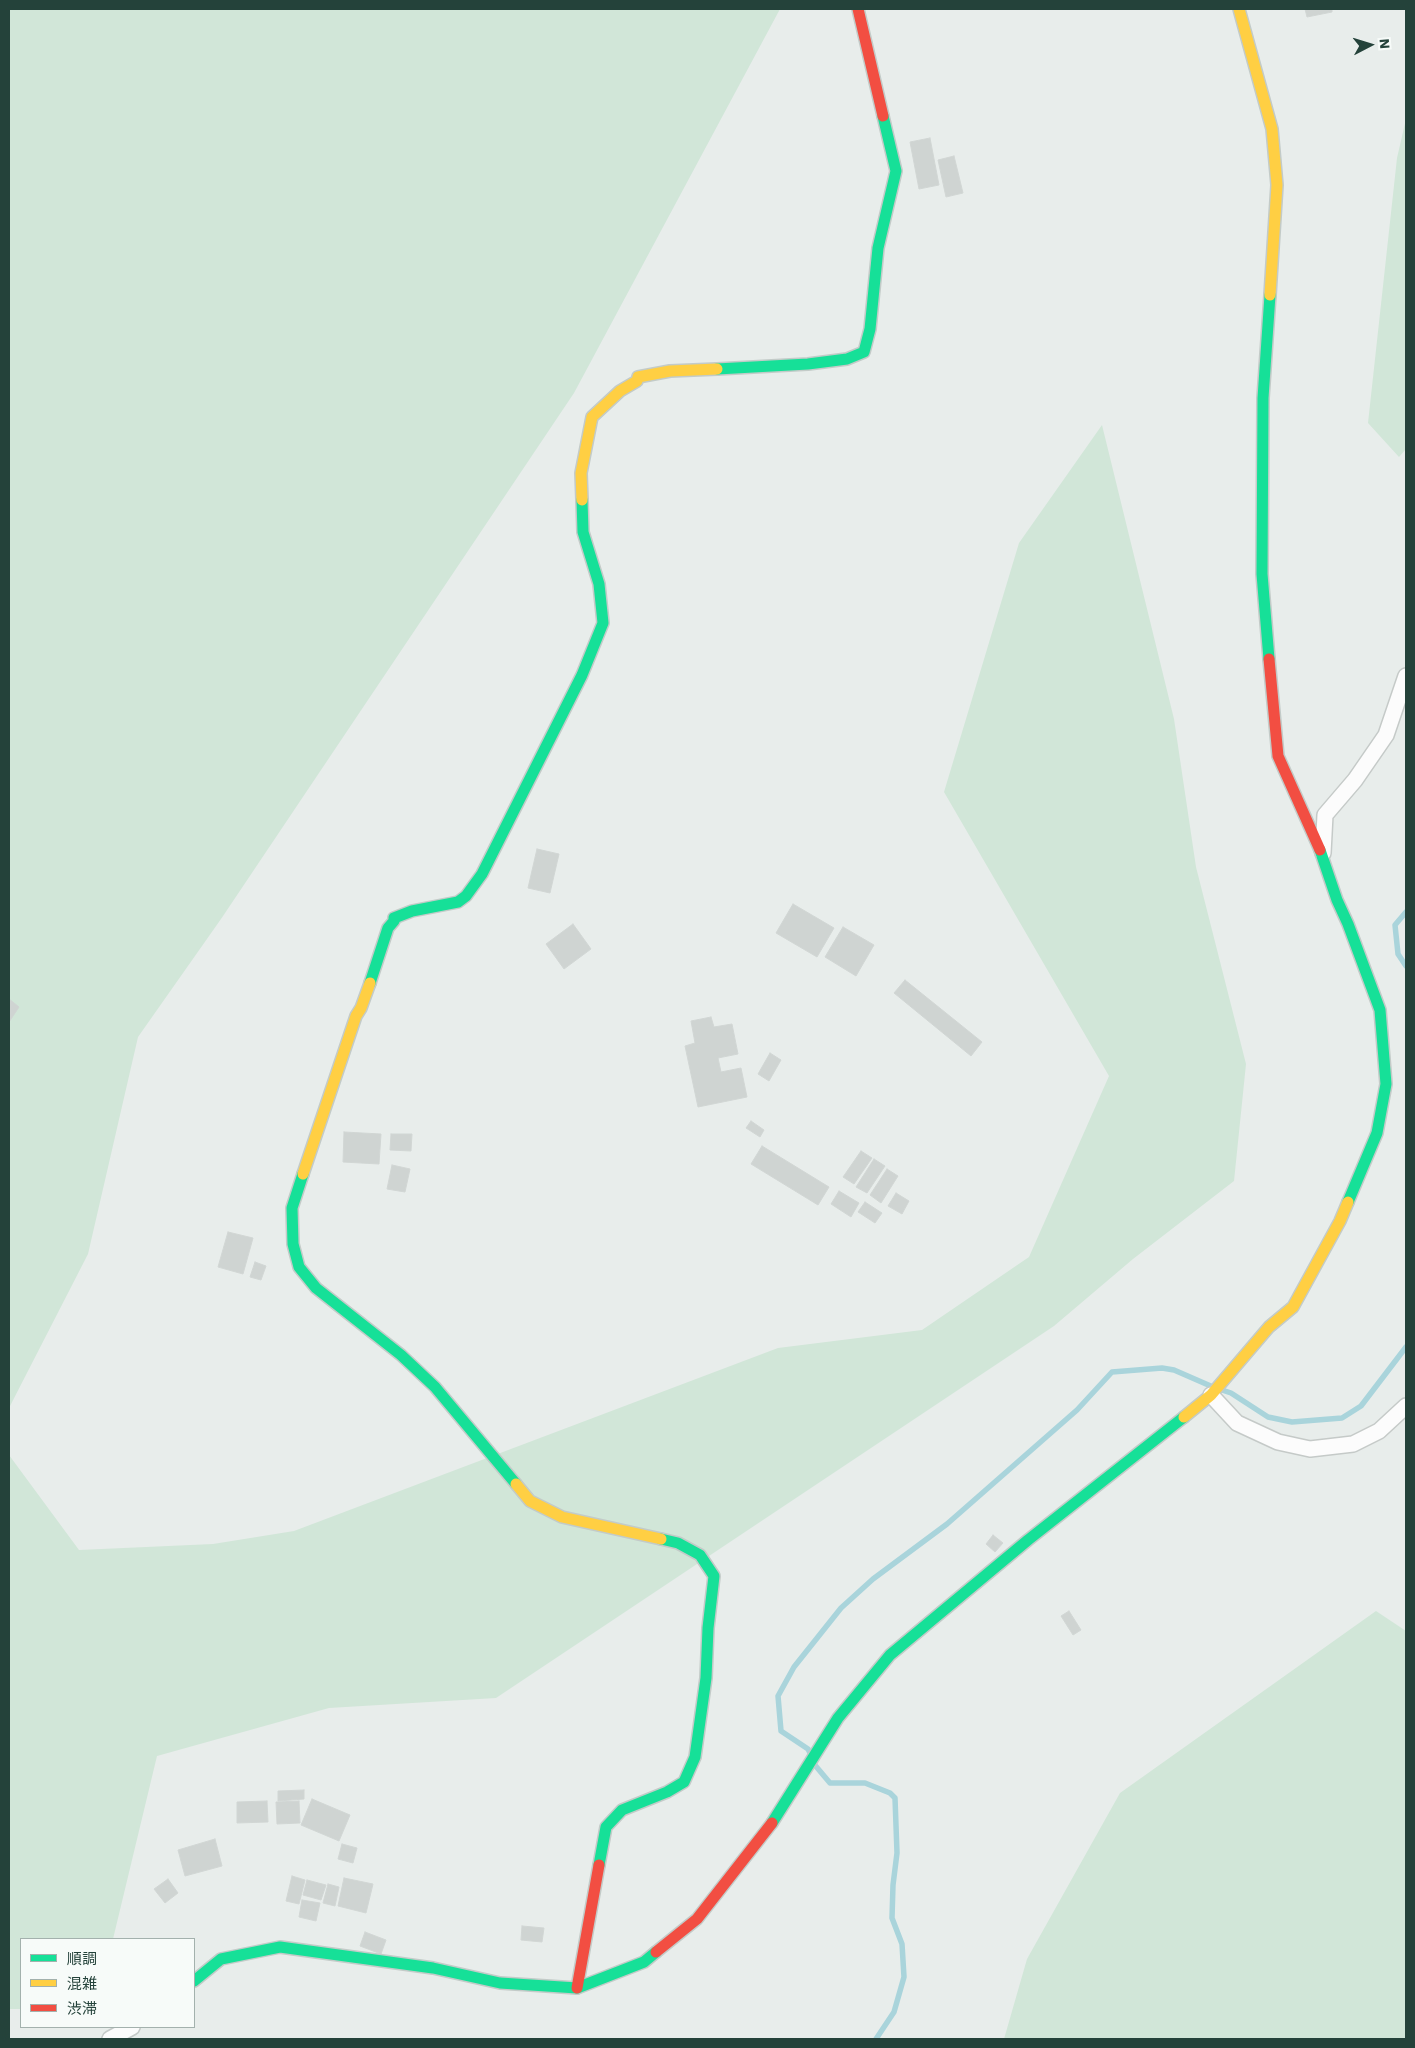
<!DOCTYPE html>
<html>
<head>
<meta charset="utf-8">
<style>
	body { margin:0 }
	#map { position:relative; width:1415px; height:2048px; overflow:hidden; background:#e8edeb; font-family:"Work Sans","Noto Sans JP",sans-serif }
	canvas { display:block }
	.frame { position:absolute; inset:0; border:10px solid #24423a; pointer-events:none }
	.legend { position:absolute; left:20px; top:1938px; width:175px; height:90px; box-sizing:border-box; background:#f7fbf9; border:1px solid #a3b1ad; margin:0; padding:6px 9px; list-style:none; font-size:15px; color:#24423a }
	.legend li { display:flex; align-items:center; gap:10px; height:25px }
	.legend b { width:25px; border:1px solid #a3b1ad }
	.north { position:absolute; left:1345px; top:20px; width:50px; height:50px; -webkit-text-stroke:4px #f7fbf9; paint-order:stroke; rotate:85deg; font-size:14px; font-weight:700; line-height:20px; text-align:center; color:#24423a }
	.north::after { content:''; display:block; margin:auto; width:18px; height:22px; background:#24423a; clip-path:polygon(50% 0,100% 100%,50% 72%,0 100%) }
</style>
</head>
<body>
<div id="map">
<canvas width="1415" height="2048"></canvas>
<div class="frame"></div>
<ul class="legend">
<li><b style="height:6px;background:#16e098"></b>順調</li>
<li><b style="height:6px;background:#ffcf43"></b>混雑</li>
<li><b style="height:6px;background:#f24e42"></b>渋滞</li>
</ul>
<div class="north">N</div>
</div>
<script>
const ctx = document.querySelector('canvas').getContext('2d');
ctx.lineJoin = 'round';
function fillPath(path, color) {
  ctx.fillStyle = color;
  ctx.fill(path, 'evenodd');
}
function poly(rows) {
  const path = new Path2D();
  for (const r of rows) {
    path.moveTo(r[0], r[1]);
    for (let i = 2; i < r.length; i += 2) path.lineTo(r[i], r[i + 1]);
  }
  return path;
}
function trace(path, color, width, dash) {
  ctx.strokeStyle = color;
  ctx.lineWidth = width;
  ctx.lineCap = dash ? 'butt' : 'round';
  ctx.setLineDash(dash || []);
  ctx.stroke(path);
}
const green = poly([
	[9,9,780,9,574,393,221,919,138,1037,88,1254,9,1408],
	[1406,119,1406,449,1399,457,1368,423,1397,158],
	[1102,425,1174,719,1196,867,1246,1064,1234,1181,1133,1259,1054,1326,496,1698,329,1708,157,1756,113,1939,21,1939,21,2009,9,2009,9,1455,79,1550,213,1544,294,1531,778,1348,922,1330,1029,1257,1109,1076,944,792,1019,543],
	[1376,1611,1406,1631,1406,2039,1004,2039,1027,1959,1120,1793]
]);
const stream = poly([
	[1406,912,1395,925,1398,954,1406,966],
	[1222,1390,1231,1393,1268,1417,1292,1422,1342,1418,1361,1406,1406,1347],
	[810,1753,808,1749,781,1731,778,1696,794,1667,841,1608,873,1579,947,1524,1077,1410,1112,1372,1162,1368,1174,1370,1213,1387],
	[814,1764,830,1783,865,1783,890,1793,895,1798,897,1853,893,1885,892,1918,902,1944,904,1977,894,2012,876,2039]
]);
const building = poly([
	[1305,9,1332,9,1332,12,1307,17,1305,9],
	[930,138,939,185,919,189,910,142,930,138],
	[954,156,963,193,946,197,938,160,954,156],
	[537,849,559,854,550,893,528,888,537,849],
	[793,904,834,928,817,957,776,933,793,904],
	[573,924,591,949,564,969,546,944,573,924],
	[843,927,874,945,856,976,825,957,843,927],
	[905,980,982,1042,971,1056,894,993,905,980],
	[9,999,19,1007,9,1022,9,999],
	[711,1017,714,1027,732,1024,738,1054,718,1058,721,1072,741,1068,747,1097,698,1107,685,1046,695,1043,691,1021,711,1017],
	[770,1053,781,1060,769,1081,758,1074,770,1053],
	[751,1121,764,1130,760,1137,746,1128,751,1121],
	[344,1132,381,1134,379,1164,343,1162,344,1132],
	[391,1134,412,1134,411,1151,390,1150,391,1134],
	[762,1146,829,1187,818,1205,751,1164,762,1146],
	[861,1151,872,1158,854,1184,843,1177,861,1151],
	[874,1159,885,1166,867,1193,856,1187,874,1159],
	[392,1165,410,1169,405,1192,387,1189,392,1165],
	[887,1169,898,1176,881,1203,870,1195,887,1169],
	[839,1191,859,1203,851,1217,831,1204,839,1191],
	[896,1193,909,1201,902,1214,888,1206,896,1193],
	[865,1202,882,1213,875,1223,858,1212,865,1202],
	[228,1232,253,1238,243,1274,218,1267,228,1232],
	[255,1262,266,1266,261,1280,250,1277,255,1262],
	[993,1535,1003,1543,995,1552,986,1544,993,1535],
	[1069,1611,1081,1630,1073,1635,1061,1616,1069,1611],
	[304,1790,304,1799,278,1801,278,1791,304,1790],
	[312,1799,350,1815,339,1841,301,1825,312,1799],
	[267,1801,268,1822,237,1823,237,1802,267,1801],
	[299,1801,300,1823,277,1824,276,1802,299,1801],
	[215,1839,222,1866,185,1876,178,1850,215,1839],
	[342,1844,357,1848,353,1863,338,1859,342,1844],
	[292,1876,305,1880,299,1904,286,1901,292,1876],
	[344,1878,373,1884,366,1913,338,1906,344,1878],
	[168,1879,178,1893,165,1903,154,1889,168,1879],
	[307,1880,326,1885,321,1900,303,1895,307,1880],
	[328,1884,339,1887,335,1906,323,1903,328,1884],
	[302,1900,320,1903,316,1921,299,1917,302,1900],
	[522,1926,544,1928,542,1942,521,1940,522,1926],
	[365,1932,386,1940,381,1954,360,1946,365,1932]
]);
const street = poly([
	[1323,853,1325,815,1355,780,1386,735,1406,676],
	[1211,1395,1237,1423,1278,1442,1310,1449,1353,1444,1379,1431,1406,1406],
	[110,2039,132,2027]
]);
const fast = poly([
	[717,369,808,364,847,359,864,352,870,329,878,248,896,171,883,116],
	[1269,659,1262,574,1263,398,1270,295],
	[1320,850,1337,900,1348,924,1380,1010,1386,1084,1377,1133,1348,1202],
	[370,983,388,928,394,921,394,918,412,911,458,902,466,896,482,874,582,675,603,623,599,584,583,532,582,500],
	[303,1174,292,1208,293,1244,299,1267,316,1288,401,1355,435,1387,516,1484],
	[772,1823,838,1718,890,1655,1028,1540,1184,1417],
	[599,1865,606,1827,622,1810,667,1792,684,1782,695,1757,706,1678,708,1628,714,1576,700,1555,678,1543,661,1539],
	[194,1981,221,1959,280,1947,433,1968,500,1983,577,1988,644,1962,656,1952]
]);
const slow = poly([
	[1239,9,1272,129,1277,185,1270,295],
	[582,500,581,473,592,417,620,391,637,381,638,377,670,371,717,369],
	[303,1174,356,1016,361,1008,370,983],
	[1184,1417,1211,1395,1269,1327,1293,1307,1340,1221,1348,1202],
	[516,1484,530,1501,562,1517,661,1539]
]);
const jam = poly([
	[858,9,883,116],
	[1269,659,1278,756,1320,850],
	[656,1952,697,1919,772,1823],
	[577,1988,599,1865]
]);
fillPath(green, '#d1e6d8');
trace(stream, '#a9d4db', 5.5);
fillPath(building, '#cfd4d2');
trace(building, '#d1d6d4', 1);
trace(street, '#c5cac8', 18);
trace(fast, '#c3cbc8', 14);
trace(slow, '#c3cbc8', 14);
trace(jam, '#c3cbc8', 14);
trace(street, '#fcfcfc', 15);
trace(fast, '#16e098', 11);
trace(slow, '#ffcf43', 11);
trace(jam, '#f24e42', 11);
</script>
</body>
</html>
